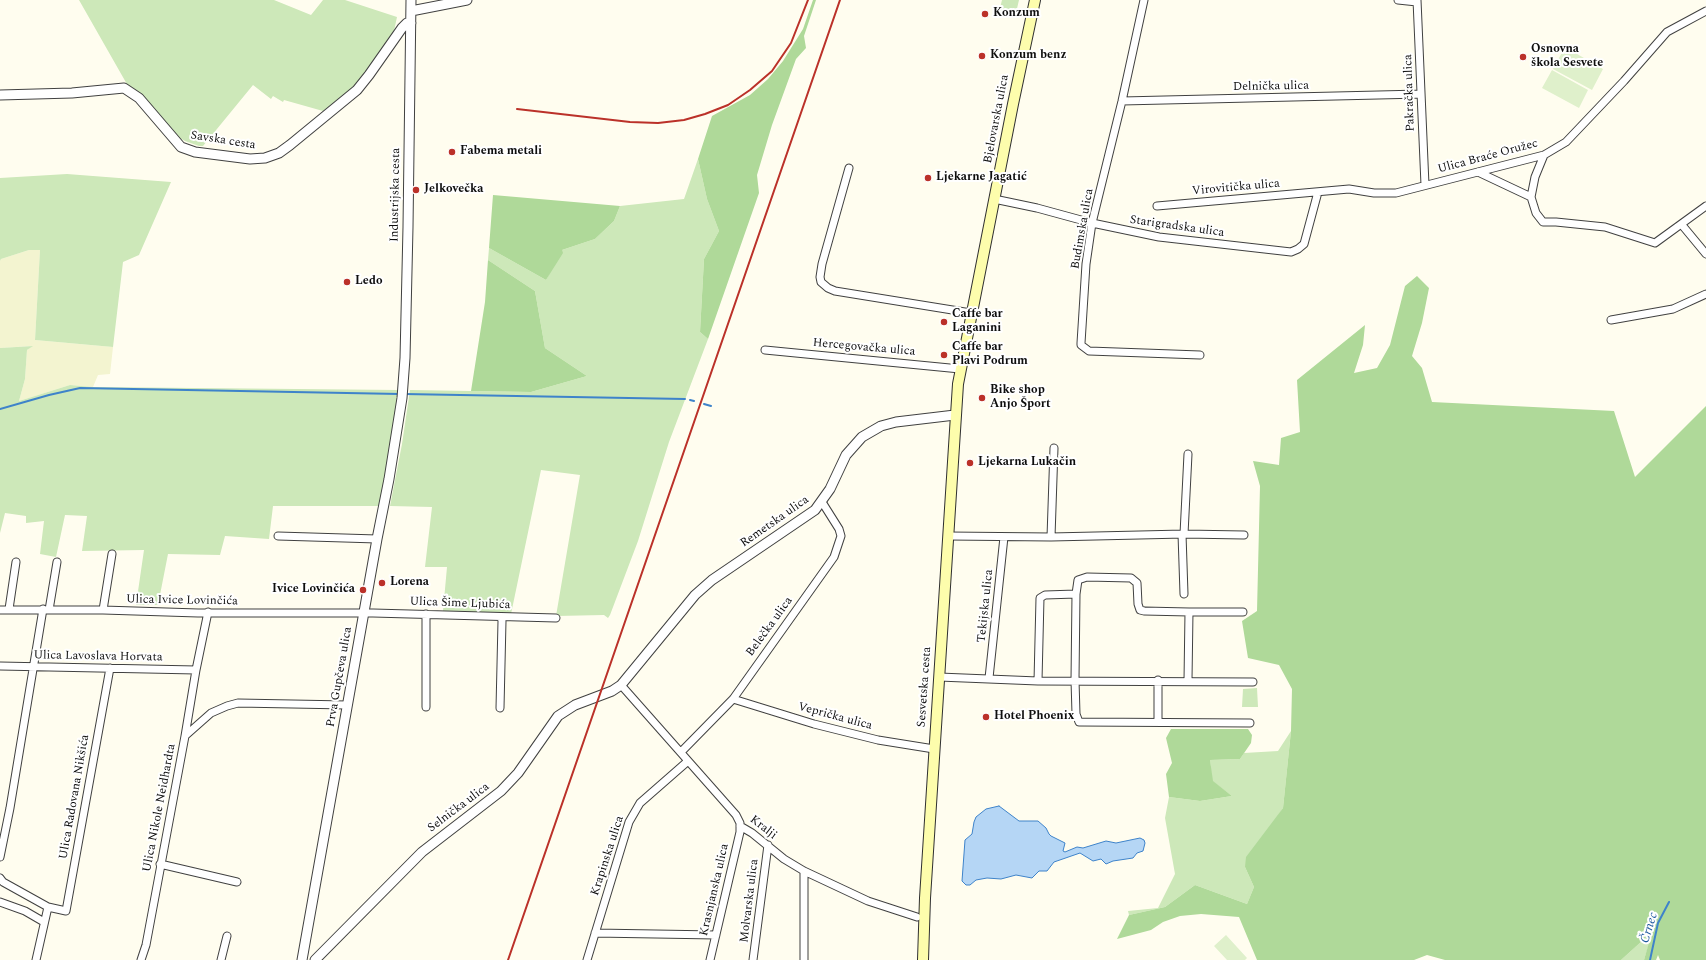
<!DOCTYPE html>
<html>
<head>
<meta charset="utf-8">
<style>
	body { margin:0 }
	canvas { display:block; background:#fffdef }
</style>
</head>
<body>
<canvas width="1706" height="960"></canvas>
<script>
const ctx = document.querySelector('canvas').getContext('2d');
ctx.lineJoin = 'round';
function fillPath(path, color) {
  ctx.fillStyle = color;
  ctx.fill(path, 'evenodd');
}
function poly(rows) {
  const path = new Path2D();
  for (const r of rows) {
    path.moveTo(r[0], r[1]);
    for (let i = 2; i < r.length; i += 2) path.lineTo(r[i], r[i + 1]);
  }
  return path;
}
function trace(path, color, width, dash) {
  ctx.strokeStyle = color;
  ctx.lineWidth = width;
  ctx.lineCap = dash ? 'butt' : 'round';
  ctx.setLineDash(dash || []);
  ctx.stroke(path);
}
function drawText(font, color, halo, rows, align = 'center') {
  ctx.font = font + ' Spectral,serif';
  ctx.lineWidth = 4;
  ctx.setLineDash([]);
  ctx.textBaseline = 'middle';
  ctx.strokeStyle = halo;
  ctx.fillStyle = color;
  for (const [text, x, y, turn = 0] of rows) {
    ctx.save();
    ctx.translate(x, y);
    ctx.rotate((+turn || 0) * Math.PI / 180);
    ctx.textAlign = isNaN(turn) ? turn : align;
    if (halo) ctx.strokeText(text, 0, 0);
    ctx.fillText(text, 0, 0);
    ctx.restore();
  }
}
const farmland = poly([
	[29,250,40,250,35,340,113,347,110,374,98,375,93,387,70,385,19,401,25,379,27,350,32,346,0,348,0,261,1,259]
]);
const green = poly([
	[79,0,274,0,311,15,323,0,345,0,397,17,394,31,368,70,354,87,323,111,284,100,283,102,273,96,271,99,253,85,203,146,199,146,185,141,178,137,128,86],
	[1002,0,1019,0,1015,17,999,12],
	[698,159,707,199,719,231,704,259,700,332,708,339,669,442,638,541,610,615,608,618,604,615,556,616,580,475,541,470,511,614,443,611,447,567,425,567,432,507,390,506,402,444,410,390,531,392,587,376,545,348,535,291,488,260,489,248,546,280,562,250,595,239,614,221,620,206,684,199],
	[67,174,171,182,139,255,123,262,113,347,35,340,40,250,29,250,1,259,0,261,0,178],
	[33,346,27,350,25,379,19,401,70,385,93,387,399,390,395,423,380,506,273,506,269,539,225,536,220,555,168,554,158,605,136,605,144,550,82,551,87,516,65,515,56,557,40,554,44,521,26,523,26,516,5,513,0,533,0,348],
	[1257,688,1258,707,1242,707,1243,689],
	[1291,731,1283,808,1245,867,1254,887,1247,904,1195,885,1165,907,1129,915,1128,911,1158,908,1175,874,1165,818,1169,797,1200,801,1232,796,1212,781,1210,760,1240,759,1244,753,1278,751],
	[1653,931,1644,960,1621,960]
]);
const forest = poly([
	[813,0,816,0,804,36,806,48,796,59,772,125,757,175,759,193,708,339,700,332,704,259,719,231,707,199,698,159,712,116,750,95,768,79,783,61,803,29],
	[493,195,620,206,614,221,595,239,562,250,563,253,546,280,489,248],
	[488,260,535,291,545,348,587,376,531,392,471,391,485,302],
	[1417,276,1429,288,1422,323,1412,356,1422,368,1432,402,1614,411,1635,477,1706,406,1706,960,1660,960,1658,955,1656,960,1644,960,1652,932,1621,960,1445,960,1427,955,1414,960,1257,960,1239,917,1201,914,1180,916,1163,922,1151,930,1117,939,1129,915,1165,907,1195,885,1247,904,1254,887,1245,867,1246,857,1283,808,1291,731,1292,689,1279,665,1248,658,1242,621,1257,611,1260,486,1253,461,1279,465,1281,438,1300,432,1297,380,1365,325,1363,345,1354,373,1377,368,1390,345,1405,286],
	[1171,729,1248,729,1252,735,1251,743,1240,759,1210,760,1213,781,1232,796,1200,801,1169,797,1166,774,1172,763,1166,738]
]);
const pitch = poly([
	[1565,47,1603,69,1592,90,1553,69],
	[1552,70,1588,90,1579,108,1542,88],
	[1226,935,1247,958,1245,960,1227,960,1214,946]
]);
const water = poly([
	[999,806,1019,821,1038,821,1046,828,1049,834,1051,836,1065,843,1063,851,1065,852,1077,847,1083,848,1106,841,1116,843,1140,838,1144,840,1145,843,1143,851,1137,853,1133,858,1113,861,1106,864,1101,859,1093,861,1080,853,1054,862,1047,871,1039,871,1032,878,1016,875,1001,879,987,878,976,880,970,885,966,885,962,881,965,840,972,834,974,822,976,817,986,809,999,806]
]);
const stream = poly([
	[404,394,685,399],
	[690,400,694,401],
	[704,404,711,406],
	[0,409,49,395,80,388,400,394],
	[1650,960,1658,923,1669,902]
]);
const minor = poly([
	[1144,0,1122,101,1092,223,1086,264,1081,343,1081,345,1089,351,1200,355],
	[1398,0,1417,2],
	[1417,0,1425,185],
	[1122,101,1421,94],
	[1544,155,1535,177,1531,197,1536,213,1543,222,1556,222,1605,227,1655,243,1706,206],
	[849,168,822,264,820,277,821,282,828,288,835,291,971,313],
	[1478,172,1531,197],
	[994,199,1037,208,1092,223,1159,237,1291,252,1298,249,1304,244,1318,192],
	[1157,206,1349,189,1374,193,1396,193,1544,155,1566,142,1624,81,1667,32,1706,11],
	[1682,225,1706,254],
	[1611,320,1673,309,1706,294],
	[765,350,960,369],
	[1182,534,1184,594],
	[1184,534,1188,454],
	[278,536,377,539],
	[948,536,1051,537,1184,534,1244,535],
	[1051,537,1054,448],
	[9,609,16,562],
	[0,610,103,610,198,613,373,613,556,618],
	[49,610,57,562],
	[103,610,112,554],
	[1189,612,1243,612],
	[0,666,196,670],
	[939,677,1038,681,1253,682],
	[989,678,1004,537],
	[1158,680,1158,722],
	[1188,680,1189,612,1144,611,1140,610,1138,604,1137,583,1131,578,1087,577,1078,580,1076,594,1075,680,1076,714,1079,722,1250,723],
	[1038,681,1040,598,1045,595,1076,594],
	[621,685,736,815,740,823,740,832,710,960],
	[733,699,814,724,878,740,934,749],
	[426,707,426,614],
	[500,708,502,621,501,617],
	[185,736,196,670,208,612],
	[681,752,733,699,834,557,841,536,839,529,822,502],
	[740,826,752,833,784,859,804,871,868,901,917,917],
	[0,857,10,808,43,609],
	[160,864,237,882],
	[804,871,804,960],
	[0,878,3,882,48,907,66,911,110,668],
	[0,902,25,911,44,922],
	[595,933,716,935],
	[36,960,48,907],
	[141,960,146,945,185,736,211,713,227,706,238,703,347,705],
	[221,960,227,936],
	[587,960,629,822,640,803,688,761],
	[753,960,768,845]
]);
const tertiary = poly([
	[411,11,467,0],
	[0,95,72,93,124,88,139,98,181,147,195,152,250,159,265,158,279,153,290,145,357,90,369,75,402,28,407,23,411,23],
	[302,960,377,539,389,479,402,398,405,358,408,227,411,0],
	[315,960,422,852,501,791,518,773,558,716,575,705,612,691,621,685,695,595,712,580,815,510,830,489,846,455,862,437,881,426,896,422,955,415]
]);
const secondary = poly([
	[923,960,925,898,958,384,1013,104,1035,0]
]);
const rail = poly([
	[517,109,630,122,658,123,684,120,705,114,728,105,750,90,772,71,791,43,808,0],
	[508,960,840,0]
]);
const markers = [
	[985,14,4,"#bb3129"],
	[982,56,4,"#bb3129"],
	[1523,57,4,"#bb3129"],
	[452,152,4,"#bb3129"],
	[928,178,4,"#bb3129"],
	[416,190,4,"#bb3129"],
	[347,282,4,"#bb3129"],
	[944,322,4,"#bb3129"],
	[944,355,4,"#bb3129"],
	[982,398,4,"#bb3129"],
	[970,463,4,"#bb3129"],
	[382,583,4,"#bb3129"],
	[363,590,4,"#bb3129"],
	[986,717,4,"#bb3129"]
];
const poiNames = [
	["Konzum",993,14],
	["Osnovna",1531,50],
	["škola Sesvete",1531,64],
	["Konzum benz",990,56],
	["Fabema metali",460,152],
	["Ljekarne Jagatić",936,178],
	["Jelkovečka",424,190],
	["Ledo",355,282],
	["Caffe bar",952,315],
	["Laganini",952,329],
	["Caffe bar",952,348],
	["Plavi Podrum",952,362],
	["Bike shop",990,391],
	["Anjo Šport",990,405],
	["Ljekarna Lukačin",978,463],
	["Lorena",390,583],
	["Ivice Lovinčića",355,590,"right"],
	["Hotel Phoenix",994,717]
];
const streetNames = [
	["Delnička ulica",1271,87,-1],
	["Pakračka ulica",1410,93,-92],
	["Bjelovarska ulica",997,119,-79],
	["Savska cesta",223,141,9],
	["Ulica Braće Oružec",1488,157,-15],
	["Virovitička ulica",1236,188,-5],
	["Industrijska cesta",396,195,-89],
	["Starigradska ulica",1177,227,8],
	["Budimska ulica",1083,229,-80],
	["Hercegovačka ulica",864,348,5],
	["Remetska ulica",775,522,-35],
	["Ulica Ivice Lovinčića",182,601,1],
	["Ulica Šime Ljubića",460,604,2],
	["Tekijska ulica",986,606,-84],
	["Belečka ulica",770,627,-54],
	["Ulica Lavoslava Horvata",98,657,1],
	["Prva Gupčeva ulica",340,677,-80],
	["Sesvetska cesta",925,687,-86],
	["Veprička ulica",835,717,15],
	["Ulica Radovana Nikšića",75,797,-80],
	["Ulica Nikole Neidhardta",160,808,-79],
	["Selnička ulica",459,808,-37],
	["Kralji",763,828,38],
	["Krapinska ulica",608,856,-72],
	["Krasnjanska ulica",715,890,-77],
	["Molvarska ulica",750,901,-83]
];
const waterNames = [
	["Črnec",1650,928,-73]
];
fillPath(farmland, '#f3f4d0');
fillPath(green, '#cde8b9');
fillPath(forest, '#afd999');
fillPath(pitch, '#dff0cb');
fillPath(water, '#b5d6f5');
trace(water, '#3e83ca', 1);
trace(stream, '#3e83ca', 2);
trace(minor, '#414141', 9);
trace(tertiary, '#414141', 11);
trace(secondary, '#303030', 12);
trace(minor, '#fff', 7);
trace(tertiary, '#fff', 9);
trace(secondary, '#fdfdac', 10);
trace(rail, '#bb3129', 2);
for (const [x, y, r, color] of markers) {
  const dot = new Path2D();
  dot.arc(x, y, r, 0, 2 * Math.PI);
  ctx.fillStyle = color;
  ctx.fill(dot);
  trace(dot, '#fff', 1.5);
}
drawText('bold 12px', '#0e0e0e', '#fff', poiNames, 'left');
drawText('12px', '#0e0e0e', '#fff', streetNames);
drawText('italic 13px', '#1a569d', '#fff', waterNames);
</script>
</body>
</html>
